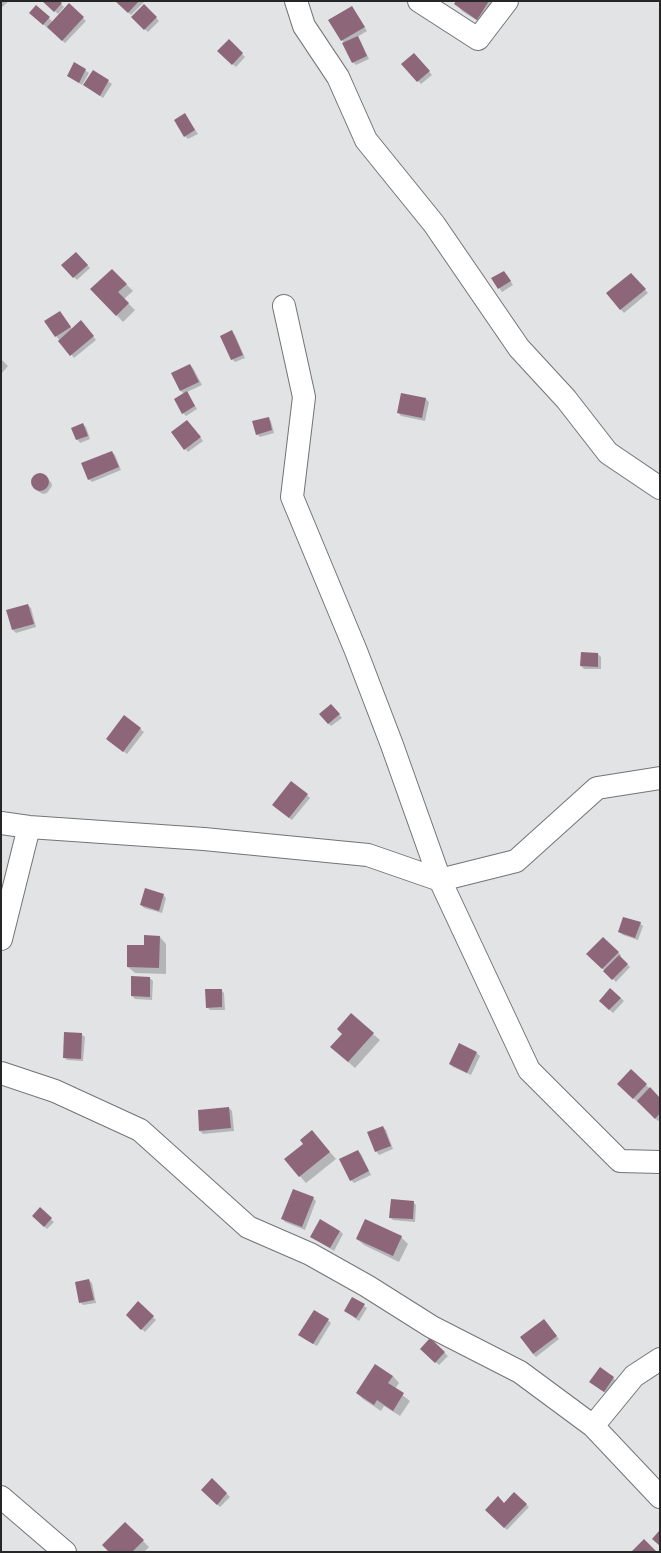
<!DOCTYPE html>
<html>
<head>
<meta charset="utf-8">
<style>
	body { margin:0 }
	#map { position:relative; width:661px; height:1553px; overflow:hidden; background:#e1e3e5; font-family:Poppins,sans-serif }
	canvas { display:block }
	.frame { position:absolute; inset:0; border:2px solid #262627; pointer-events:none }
</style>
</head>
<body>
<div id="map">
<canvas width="661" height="1553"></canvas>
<div class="frame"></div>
</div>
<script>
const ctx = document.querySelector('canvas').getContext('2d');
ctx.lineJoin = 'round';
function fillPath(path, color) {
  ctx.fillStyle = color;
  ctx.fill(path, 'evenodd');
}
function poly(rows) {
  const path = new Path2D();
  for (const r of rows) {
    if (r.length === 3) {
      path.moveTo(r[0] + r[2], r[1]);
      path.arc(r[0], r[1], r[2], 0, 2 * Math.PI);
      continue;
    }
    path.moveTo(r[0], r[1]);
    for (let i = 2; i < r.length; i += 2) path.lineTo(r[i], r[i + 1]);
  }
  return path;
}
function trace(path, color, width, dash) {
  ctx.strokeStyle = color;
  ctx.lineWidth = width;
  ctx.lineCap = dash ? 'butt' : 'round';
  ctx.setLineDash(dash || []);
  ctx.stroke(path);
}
const shadow = poly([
	[1,1,9,1,1,8],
	[43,1,58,1,64,7,58,14],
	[117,1,145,1,131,15],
	[458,1,500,1,484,25,462,11,456,4],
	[69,5,86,21,65,43,30,13,36,6,53,22],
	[144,5,159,21,148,32,132,17],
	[352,7,367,31,357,37,360,40,369,59,356,65,353,62,344,43,330,20],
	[229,41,245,57,236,67,218,51],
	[417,57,432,75,421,84,402,64],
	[85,70,89,73,82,85,68,76],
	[93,71,112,84,103,98,85,85],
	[185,114,198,134,188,139,185,136],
	[76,253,90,268,77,280,74,277],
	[112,270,133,291,124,299,135,310,123,322,92,289],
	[507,275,513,285,502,292,493,279],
	[634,277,648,293,624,313,607,294],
	[60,312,72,329,84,325,96,340,74,358,56,336],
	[232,332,235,335,245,358,235,362,232,359],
	[1,359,8,366,1,374],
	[190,365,193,368,202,385,187,392,197,409,186,416,183,413,184,394,181,391,172,373],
	[426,399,429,402,425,421,401,416,398,412],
	[268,418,271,421,274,433,260,437,257,434],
	[83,424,86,427,90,439,80,443,77,439],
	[190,424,203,441,188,452,172,432],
	[112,452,115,455,121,470,92,482,89,479],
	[40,474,44,476,51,482,52,486,47,493,43,494,39,492,33,486,33,478],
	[28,605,31,608,36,627,16,633,13,630],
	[598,654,601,657,601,669,584,669,581,666],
	[334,708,342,718,331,726,328,723],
	[124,716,144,732,127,754,110,742],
	[307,795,310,798,292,820,276,808],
	[163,895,166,898,162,913,144,908,141,905],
	[640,923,643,926,638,940,623,935,619,932],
	[160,937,166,944,166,974,135,973,128,967,145,946],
	[603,938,621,955,620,957,630,967,616,982,588,954],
	[150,978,153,981,152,1000,135,999,132,996],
	[221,990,224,993,225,1010,210,1010,207,1007],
	[621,998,624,1001,613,1013,600,1001],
	[81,1034,85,1037,83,1061,67,1060,64,1057],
	[343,1034,373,1034,380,1040,355,1068,338,1053],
	[477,1053,480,1056,471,1075,453,1067,450,1064],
	[631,1070,660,1099,660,1119,658,1121,618,1084],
	[229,1108,232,1111,234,1131,203,1134,200,1131],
	[383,1127,386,1130,393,1149,379,1155,376,1151],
	[312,1131,336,1159,306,1183,285,1159,304,1144],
	[358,1151,361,1154,371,1175,354,1183,351,1180],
	[313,1198,316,1201,305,1230,285,1222,282,1218],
	[413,1202,416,1205,415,1222,393,1220,390,1217],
	[40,1209,54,1222,47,1229,33,1216],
	[340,1231,343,1234,334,1251,312,1237],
	[401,1237,408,1244,399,1262,364,1245,357,1239],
	[89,1280,92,1283,96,1303,83,1305,80,1302],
	[352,1298,367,1308,359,1321,345,1311],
	[138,1303,156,1320,145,1332,127,1315],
	[328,1320,331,1323,317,1346,303,1338],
	[544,1320,559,1339,536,1357,533,1354],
	[430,1339,448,1356,439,1365,421,1349],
	[393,1376,399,1383,395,1389,410,1401,400,1416,384,1406,381,1411,363,1399,357,1393],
	[613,1378,616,1381,607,1394,594,1385],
	[212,1479,230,1497,220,1507,202,1490],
	[514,1493,529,1507,507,1530,486,1510,504,1504],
	[125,1523,149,1547,144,1552,110,1552],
	[644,1541,655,1552,632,1552]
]);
const building = poly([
	[42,1,59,1,62,3,54,12],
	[115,1,139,1,128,13],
	[456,1,489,1,477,20,454,4],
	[69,3,84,17,62,41,47,27],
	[144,4,157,17,144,30,131,17],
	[36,5,50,17,43,25,29,13],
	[352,6,365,27,341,41,328,20],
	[358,36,367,56,352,63,342,43],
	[229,39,243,53,232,65,217,51],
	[414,53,430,71,417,82,401,64],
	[74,62,86,69,79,83,67,76],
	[93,70,109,80,100,96,83,85],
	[185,113,195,130,184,137,174,120],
	[76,252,88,265,73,278,61,265],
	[112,269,127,284,118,292,129,303,116,316,90,289],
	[504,271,511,281,498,289,491,278],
	[631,273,646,289,620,310,606,293],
	[60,311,71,327,55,337,44,321],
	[81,320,94,336,70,356,58,341],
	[232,330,243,355,231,360,220,336],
	[190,364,199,382,180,391,171,373],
	[187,391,195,406,182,414,174,399],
	[401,393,426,398,422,418,397,413],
	[269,417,272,430,256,435,252,421],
	[187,420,201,437,184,450,171,432],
	[83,423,88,436,76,440,71,428],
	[112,451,119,467,88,480,81,463],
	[40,482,9],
	[28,604,34,624,12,630,6,610],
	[581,652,598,653,598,667,580,666],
	[331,704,340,714,328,724,319,714],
	[124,715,141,728,123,752,106,739],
	[291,781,308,794,289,818,272,805],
	[145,888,164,894,159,911,140,905],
	[623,917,641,922,635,938,618,932],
	[144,935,160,936,159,968,127,967,127,945,144,945],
	[603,937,619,952,602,969,586,954],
	[619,955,628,964,612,980,603,971],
	[131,976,150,977,150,997,131,996],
	[610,988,621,998,609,1010,599,1001],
	[205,989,222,989,222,1007,206,1008],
	[351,1013,374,1033,348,1062,330,1047,342,1034,337,1029],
	[64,1032,82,1033,81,1059,63,1058],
	[459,1043,477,1052,467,1073,449,1064],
	[631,1069,647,1084,633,1099,617,1084],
	[650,1087,660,1098,660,1113,655,1119,637,1101],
	[229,1107,231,1128,199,1131,198,1110],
	[383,1126,391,1146,375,1152,367,1132],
	[312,1130,330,1152,299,1177,284,1159,303,1144,300,1140],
	[358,1150,369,1171,350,1181,339,1159],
	[293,1189,314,1197,302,1227,281,1219],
	[391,1199,414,1201,413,1219,389,1218],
	[40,1207,52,1218,44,1227,32,1216],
	[320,1219,340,1231,330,1248,310,1237],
	[365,1219,402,1236,393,1256,356,1239],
	[89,1279,94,1300,79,1303,75,1282],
	[352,1297,365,1304,356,1318,344,1311],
	[138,1301,154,1316,141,1330,126,1315],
	[314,1310,329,1319,313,1344,298,1335],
	[544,1319,557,1336,533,1354,520,1337],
	[430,1338,445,1352,435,1363,420,1349],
	[375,1364,393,1376,388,1383,404,1393,393,1411,377,1400,374,1405,356,1393],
	[600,1367,614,1377,604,1392,589,1382],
	[212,1478,227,1493,217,1505,201,1490],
	[514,1492,527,1504,504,1528,485,1510,498,1496,504,1503],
	[125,1522,144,1540,132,1552,109,1552,102,1545],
	[659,1531,660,1532,660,1546,652,1539],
	[644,1539,656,1551,631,1552]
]);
const minor = poly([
	[296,1,304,26,338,77,366,140,434,224,519,348,566,399,608,453,660,488],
	[419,1,478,39,507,1],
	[284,306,304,397,292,497,356,651,392,745,440,880,529,1070,620,1161,660,1162],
	[1,823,29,827,204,839,368,855,440,880,516,861,597,788,660,778],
	[1,939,29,827],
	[1,1073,55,1091,140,1130,248,1227,310,1254,367,1286,432,1327,520,1372,593,1426,660,1497],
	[593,1426,634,1376,660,1359],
	[1,1497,65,1552]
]);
fillPath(shadow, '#0003');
fillPath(building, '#8d6779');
trace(minor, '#737476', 24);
trace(minor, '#fff', 22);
</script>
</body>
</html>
